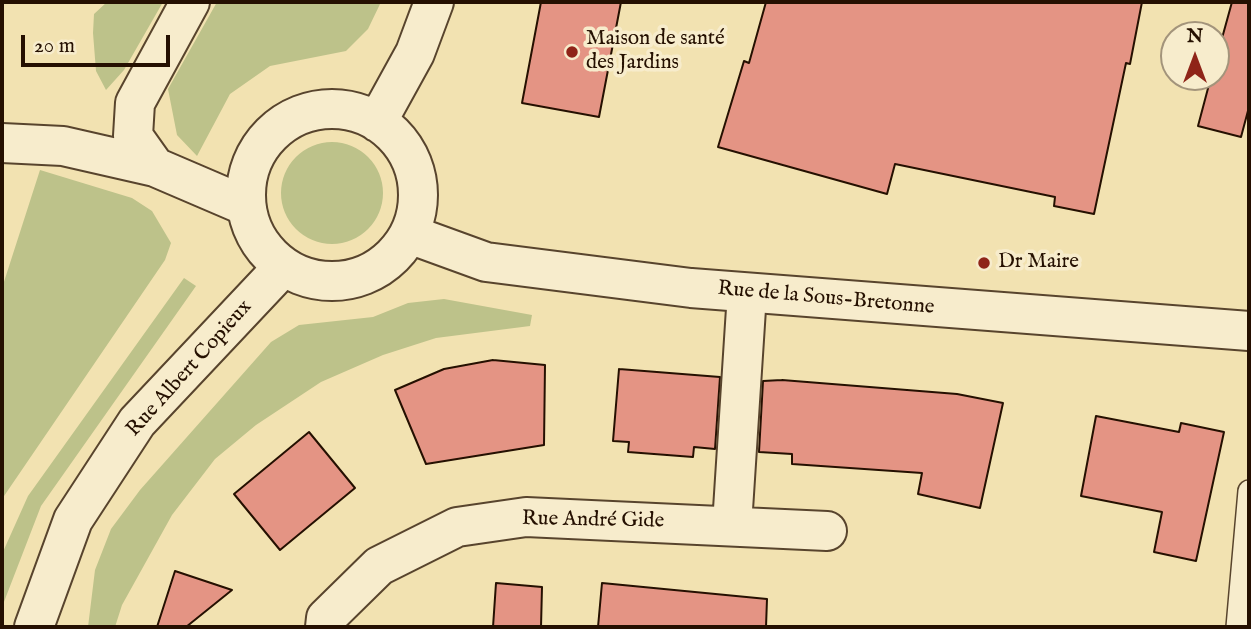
<!DOCTYPE html>
<html>
<head>
<meta charset="utf-8">
<style>
	body { margin:0 }
	#map { position:relative; width:1251px; height:629px; overflow:hidden; background:#f2e2b1; font-family:"IM FELL English",serif }
	canvas { display:block }
	.frame { position:absolute; inset:0; border:4px solid #251001; pointer-events:none }
	.north { position:absolute; left:1160px; top:21px; width:70px; height:70px; box-sizing:border-box; background:#f7eccc; border:2px solid #a3947b; border-radius:50%; rotate:0deg; font-size:19px; font-weight:700; line-height:28px; text-align:center; color:#251001 }
	.north::after { content:''; display:block; margin:auto; width:24px; height:32px; background:#8f2418; clip-path:polygon(50% 0,100% 100%,50% 72%,0 100%) }
	.scale { position:absolute; left:21px; top:35px; width:149px; height:32px; box-sizing:border-box; border:4px solid #251001; border-top:0; padding-left:9px; font-size:21px; line-height:24px; white-space:nowrap; color:#251001; -webkit-text-stroke:5px #f7eccc; paint-order:stroke }
</style>
</head>
<body>
<div id="map">
<canvas width="1251" height="629"></canvas>
<div class="frame"></div>
<div class="north">N</div>
<div class="scale">20 m</div>
</div>
<script>
const ctx = document.querySelector('canvas').getContext('2d');
ctx.lineJoin = 'round';
function fillPath(path, color) {
  ctx.fillStyle = color;
  ctx.fill(path, 'evenodd');
}
function poly(rows) {
  const path = new Path2D();
  for (const r of rows) {
    if (r.length === 3) {
      path.moveTo(r[0] + r[2], r[1]);
      path.arc(r[0], r[1], r[2], 0, 2 * Math.PI);
      continue;
    }
    path.moveTo(r[0], r[1]);
    for (let i = 2; i < r.length; i += 2) path.lineTo(r[i], r[i + 1]);
  }
  return path;
}
function trace(path, color, width, dash) {
  ctx.strokeStyle = color;
  ctx.lineWidth = width;
  ctx.lineCap = dash ? 'butt' : 'round';
  ctx.setLineDash(dash || []);
  ctx.stroke(path);
}
function drawText(font, color, halo, rows, align = 'center') {
  ctx.font = font + ' "IM FELL English",serif';
  ctx.lineWidth = 7;
  ctx.setLineDash([]);
  ctx.textBaseline = 'middle';
  ctx.strokeStyle = halo;
  ctx.fillStyle = color;
  for (const [text, x, y, turn = 0] of rows) {
    ctx.save();
    ctx.translate(x, y);
    ctx.rotate((+turn || 0) * Math.PI / 180);
    ctx.textAlign = isNaN(turn) ? turn : align;
    if (halo) ctx.strokeText(text, 0, 0);
    ctx.fillText(text, 0, 0);
    ctx.restore();
  }
}
const green = poly([
	[107,2,163,2,124,70,106,90,96,71,93,33,94,14],
	[217,2,381,2,368,29,346,51,270,66,230,94,197,156,177,135,168,89],
	[332,193,51],
	[40,170,132,198,152,211,171,243,165,260,2,499,2,288],
	[184,278,196,286,41,506,2,607,2,554,28,496],
	[444,299,532,315,530,326,436,338,383,355,321,382,256,425,215,459,172,515,122,605,115,627,88,627,95,570,111,529,140,490,271,342,299,325,373,317,408,303]
]);
const building = poly([
	[541,2,621,2,599,117,522,103,541,2],
	[766,2,1142,2,1130,64,1126,63,1094,214,1054,206,1055,197,895,164,887,194,718,147,744,61,749,63,766,2],
	[1232,2,1249,2,1249,107,1241,137,1198,126,1211,77,1216,77,1216,60,1232,2],
	[493,360,545,365,544,445,426,464,395,390,444,369,493,360],
	[619,369,720,377,715,449,694,447,693,457,628,452,629,442,613,441,619,369],
	[782,380,957,394,1003,403,980,508,918,494,922,473,792,464,792,454,759,452,763,381,782,380],
	[1096,416,1179,432,1181,423,1224,432,1196,561,1154,552,1162,512,1081,496,1096,416],
	[309,432,355,488,280,550,234,494,309,432],
	[175,571,232,590,186,627,157,627,175,571],
	[496,583,542,587,541,627,493,627,496,583],
	[602,583,767,599,766,627,598,627,602,583]
]);
const service = poly([
	[1237,627,1249,491]
]);
const minor = poly([
	[190,2,135,103,133,136,155,167,246,206],
	[2,143,63,146,155,167],
	[732,525,747,293],
	[34,627,73,520,137,422,283,267],
	[325,627,326,618,379,566,457,527,526,517,827,531]
]);
const tertiary = poly([
	[332,195,86],
	[377,122,415,53,434,2],
	[409,234,486,262,691,288,1249,331]
]);
const markers = [
	[572,52,7,"#8f2418"],
	[984,263,7,"#8f2418"]
];
const poiNames = [
	["Maison de santé",586,40],
	["des Jardins",586,64],
	["Dr Maire",998,263]
];
const streetNames = [
	["Rue de la Sous-Bretonne",826,299,5],
	["Rue Albert Copieux",190,369,-48],
	["Rue André Gide",593,521,1]
];
fillPath(green, '#bdc28a');
fillPath(building, '#e49484');
trace(building, '#251001', 2);
trace(service, '#58442d', 24);
trace(minor, '#58442d', 42);
trace(tertiary, '#58442d', 42);
trace(service, '#f7eccc', 21);
trace(minor, '#f7eccc', 38);
trace(tertiary, '#f7eccc', 38);
for (const [x, y, r, color] of markers) {
  const dot = new Path2D();
  dot.arc(x, y, r, 0, 2 * Math.PI);
  ctx.fillStyle = color;
  ctx.fill(dot);
  trace(dot, '#f7eccc', 2.5);
}
drawText('21px', '#251001', '#f7eccc', poiNames, 'left');
drawText('21px', '#251001', '#f7eccc', streetNames);
</script>
</body>
</html>
